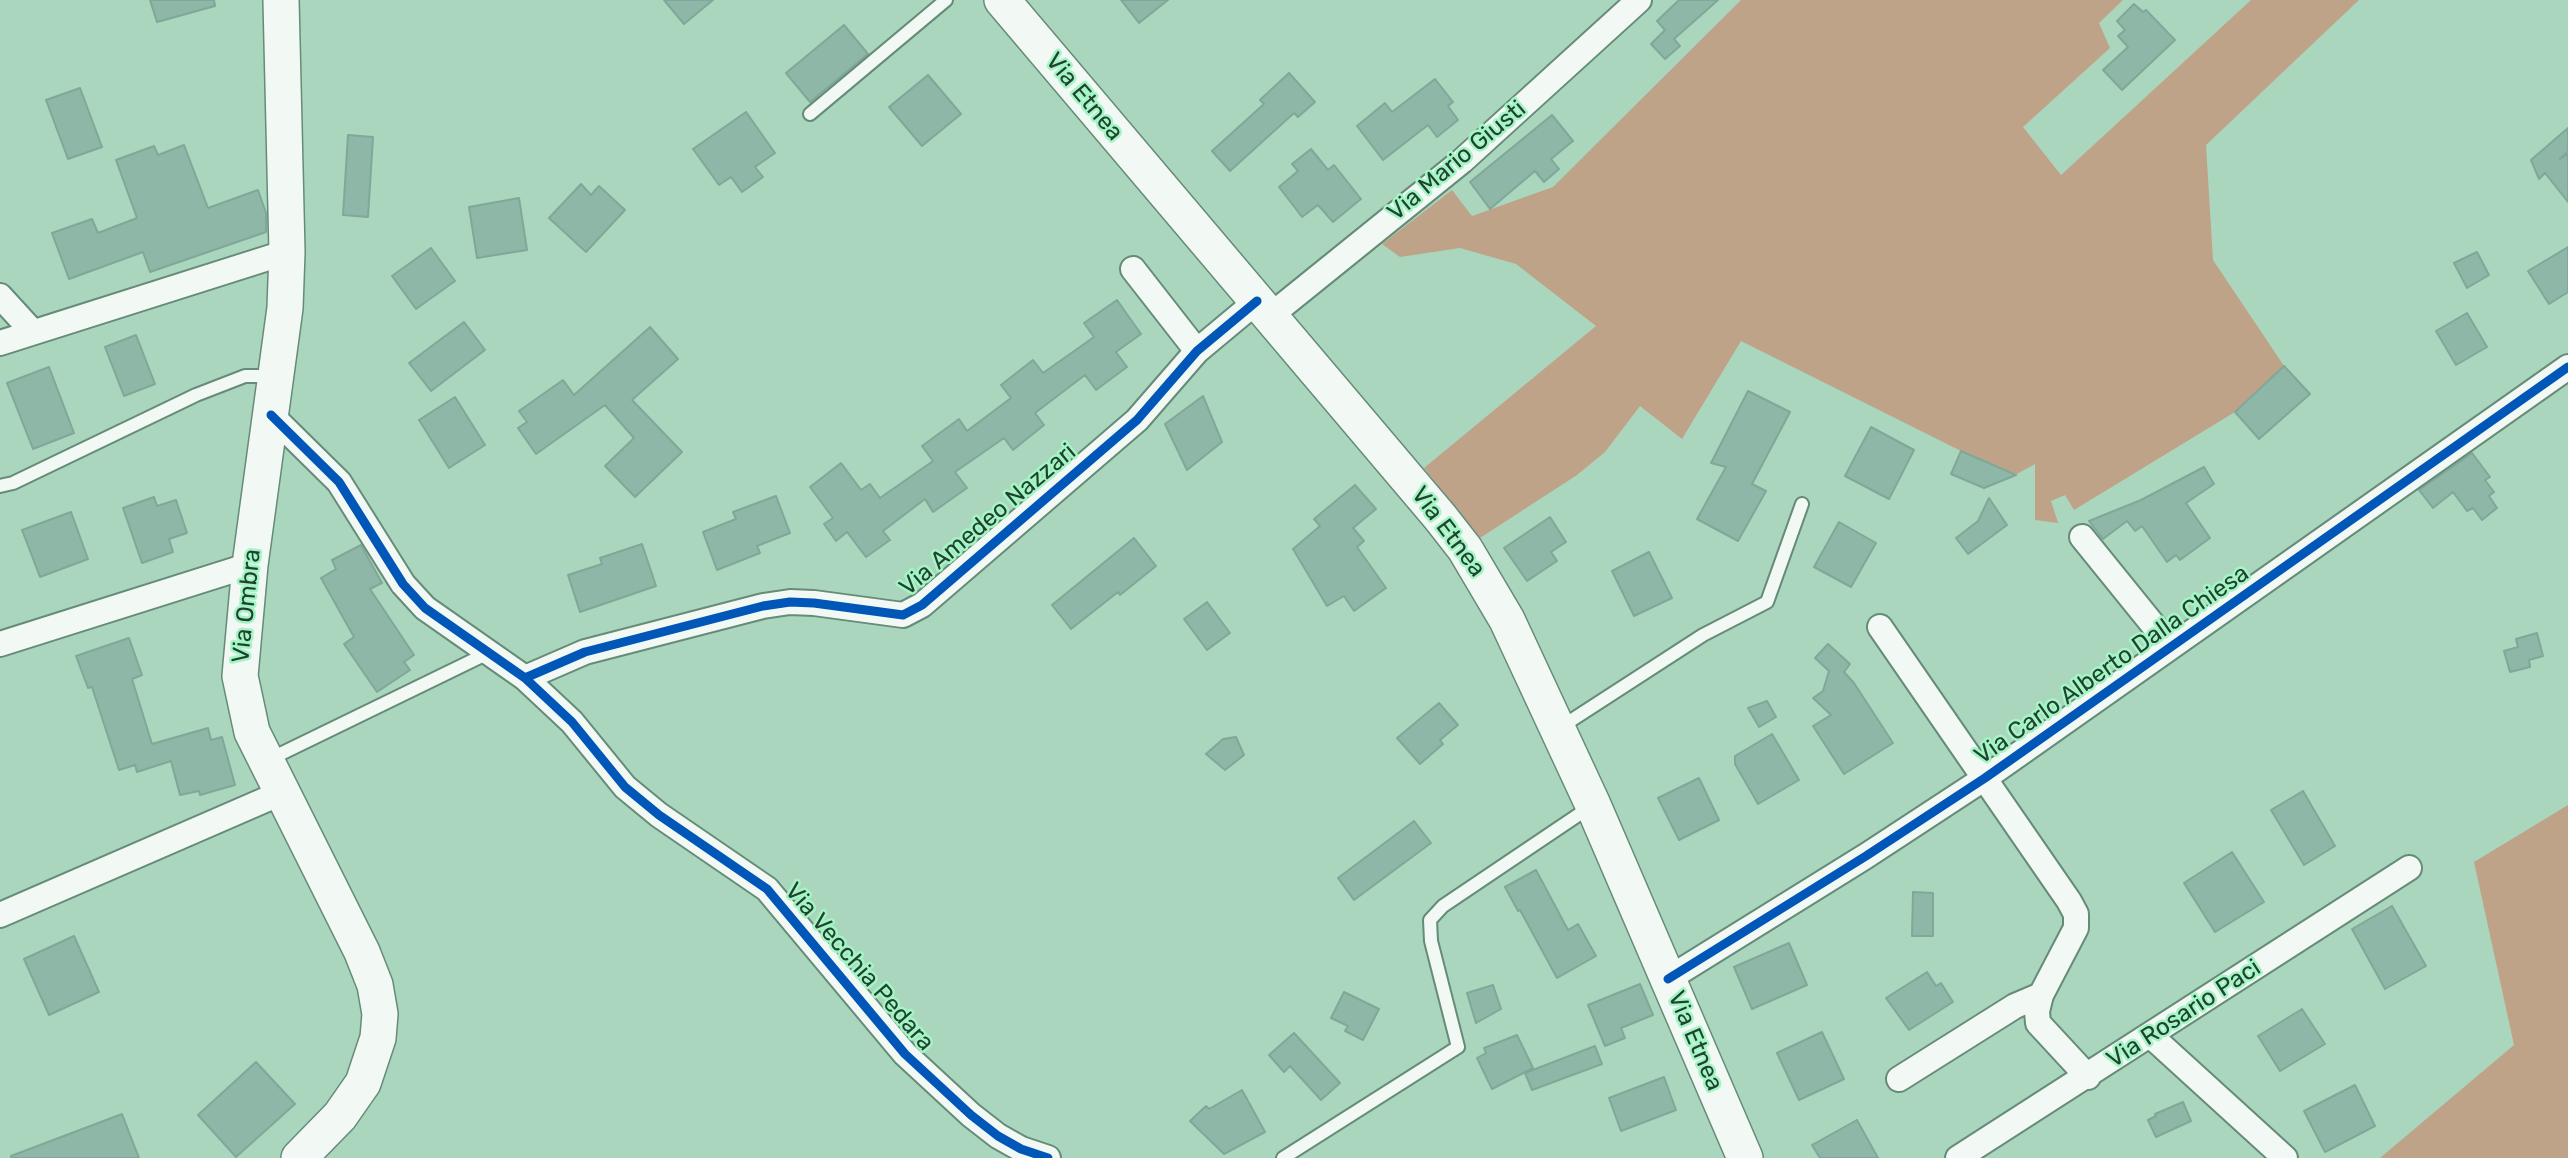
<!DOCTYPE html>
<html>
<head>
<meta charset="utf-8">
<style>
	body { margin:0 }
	canvas { display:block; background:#a9d6bc }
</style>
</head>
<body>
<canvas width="2568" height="1158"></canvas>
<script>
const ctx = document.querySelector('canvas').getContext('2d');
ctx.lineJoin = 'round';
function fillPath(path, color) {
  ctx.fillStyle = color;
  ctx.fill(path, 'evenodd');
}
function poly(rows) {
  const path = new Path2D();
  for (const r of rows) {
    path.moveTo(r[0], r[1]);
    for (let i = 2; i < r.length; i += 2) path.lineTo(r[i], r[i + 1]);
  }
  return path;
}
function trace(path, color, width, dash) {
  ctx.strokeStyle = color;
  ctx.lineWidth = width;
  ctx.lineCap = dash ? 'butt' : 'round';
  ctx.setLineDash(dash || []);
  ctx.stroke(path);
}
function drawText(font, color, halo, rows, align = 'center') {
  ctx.font = font + ' Rubik,sans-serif';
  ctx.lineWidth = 5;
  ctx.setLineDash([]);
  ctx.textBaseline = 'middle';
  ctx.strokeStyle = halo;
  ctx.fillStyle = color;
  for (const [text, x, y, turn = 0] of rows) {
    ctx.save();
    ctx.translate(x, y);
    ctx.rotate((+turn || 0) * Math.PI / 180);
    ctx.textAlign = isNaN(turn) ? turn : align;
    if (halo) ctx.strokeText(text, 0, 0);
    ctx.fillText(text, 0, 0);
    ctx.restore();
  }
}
const forest = poly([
	[1741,0,2123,0,2099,23,2110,48,2023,127,2061,175,2251,0,2359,0,2206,145,2213,260,2284,366,2235,412,2074,510,2065,495,2051,501,2058,523,2035,520,2035,464,2015,475,1961,451,1741,341,1682,439,1640,406,1605,452,1577,475,1480,538,1424,468,1596,326,1516,264,1460,248,1400,257,1382,244,1452,190,1472,216,1553,187],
	[2568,805,2568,1158,2380,1158,2514,1045,2474,862]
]);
const building = poly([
	[150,0,214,0,215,6,157,22,150,0],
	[664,0,713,0,684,24,664,0],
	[1121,0,1168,0,1139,23,1121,0],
	[1679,0,1718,0,1674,39,1680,46,1665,59,1651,44,1665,30,1657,21,1679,0],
	[2134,4,2143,12,2146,10,2175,40,2122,90,2103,70,2128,47,2118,36,2125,30,2117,21,2134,4],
	[844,25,868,54,810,102,786,73,844,25],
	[1289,73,1315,102,1298,117,1294,113,1230,171,1212,151,1264,104,1260,100,1289,73],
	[928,75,961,114,922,146,889,107,928,75],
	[1435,79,1453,102,1448,106,1458,120,1437,137,1428,125,1383,160,1357,126,1385,103,1392,112,1435,79],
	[80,88,102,147,68,159,46,100,80,88],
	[746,112,775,153,755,167,763,177,742,192,731,177,719,185,693,149,746,112],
	[1552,115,1573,141,1551,159,1559,169,1544,182,1535,171,1490,209,1470,182,1552,115],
	[2568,128,2568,151,2560,159,2568,154,2568,202,2545,173,2539,179,2531,160,2568,128],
	[348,135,373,137,368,217,343,215,348,135],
	[184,145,208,208,258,190,266,213,266,232,150,272,143,252,69,279,52,233,92,219,98,233,137,218,116,160,154,146,158,155,184,145],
	[1311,149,1328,170,1334,165,1361,199,1333,222,1318,205,1302,217,1279,187,1298,171,1292,164,1311,149],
	[581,184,591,195,599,186,625,210,586,252,549,218,581,184],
	[519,198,527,250,477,258,469,207,519,198],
	[2568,247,2568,292,2549,304,2528,271,2568,247],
	[431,248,455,281,416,309,392,276,431,248],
	[2477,252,2489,275,2467,288,2454,263,2477,252],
	[1117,300,1141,334,1116,352,1127,367,1096,390,1085,375,1035,413,1044,425,1013,450,1004,438,955,472,967,488,933,512,925,499,883,531,890,540,866,557,847,532,836,541,824,524,833,518,810,487,841,463,861,490,870,484,880,498,933,461,922,446,959,419,967,431,1011,398,1001,385,1033,360,1043,373,1094,337,1084,323,1117,300],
	[2467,313,2487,347,2456,365,2436,331,2467,313],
	[464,322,485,350,431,391,409,363,464,322],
	[650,327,678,359,632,400,682,452,635,497,605,466,634,438,605,405,536,454,518,428,527,422,519,411,563,380,574,395,650,327],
	[136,335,155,384,124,396,105,347,136,335],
	[2284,366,2310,394,2259,439,2235,412,2284,366],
	[49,367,74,433,33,449,7,383,49,367],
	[1748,391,1790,412,1752,484,1766,491,1738,541,1697,519,1726,467,1711,463,1748,391],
	[1203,396,1222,442,1187,470,1165,424,1203,396],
	[455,397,485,445,449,468,419,420,455,397],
	[1871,427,1914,450,1889,499,1845,476,1871,427],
	[1961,451,2016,475,1984,488,1951,474,1961,451],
	[2472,453,2490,477,2485,480,2494,492,2489,496,2497,508,2482,520,2473,508,2467,511,2453,492,2433,508,2419,490,2472,453],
	[2204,467,2214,484,2186,503,2210,538,2180,560,2176,555,2167,562,2142,526,2135,531,2127,521,2103,539,2089,521,2141,500,2204,467],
	[1355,485,1376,509,1353,528,1364,541,1357,547,1386,588,1354,611,1344,596,1327,606,1293,549,1320,526,1314,519,1355,485],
	[776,496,790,533,757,546,760,553,717,570,703,532,736,519,733,512,776,496],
	[154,497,157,506,176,500,187,533,169,539,173,552,142,563,123,508,154,497],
	[1989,498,2007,525,1968,554,1956,538,1978,521,1989,498],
	[71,512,88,559,40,577,22,530,71,512],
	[1550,517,1566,542,1551,552,1557,561,1527,581,1504,548,1550,517],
	[1839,522,1876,543,1851,587,1814,567,1839,522],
	[1134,538,1156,566,1120,595,1118,592,1071,629,1052,605,1134,538],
	[642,544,656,586,580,612,568,575,602,564,600,558,642,544],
	[361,545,382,583,370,589,414,655,404,662,410,670,377,692,344,644,354,637,321,578,336,569,332,560,361,545],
	[1649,552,1672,598,1634,616,1612,571,1649,552],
	[1207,602,1230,633,1207,650,1184,619,1207,602],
	[2537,633,2543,656,2529,660,2530,667,2510,672,2504,651,2518,647,2516,639,2537,633],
	[129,638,142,675,132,679,152,744,208,728,211,740,222,737,235,785,200,795,199,791,180,795,171,761,137,772,135,765,119,770,92,687,88,688,76,656,129,638],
	[1828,644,1850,664,1844,672,1854,683,1893,743,1844,774,1813,726,1831,715,1813,698,1823,691,1829,671,1815,658,1828,644],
	[1767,701,1776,717,1759,727,1748,708,1767,701],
	[1439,703,1458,725,1440,740,1443,744,1420,764,1397,738,1439,703],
	[1772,734,1799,780,1758,804,1735,764,1735,756,1772,734],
	[1236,737,1244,755,1225,770,1206,754,1223,739,1236,737],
	[1699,778,1719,820,1679,840,1658,798,1699,778],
	[2303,791,2335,846,2304,865,2271,810,2303,791],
	[1414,821,1431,843,1354,900,1338,878,1414,821],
	[2232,852,2264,902,2215,932,2184,883,2232,852],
	[1536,870,1568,930,1578,924,1596,956,1557,978,1520,910,1518,911,1505,887,1536,870],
	[1913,892,1933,893,1933,936,1912,936,1913,892],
	[2392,906,2426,966,2385,989,2352,929,2392,906],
	[74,936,99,992,49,1015,24,959,74,936],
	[1789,943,1807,985,1752,1009,1734,967,1789,943],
	[1927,972,1936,986,1941,983,1953,1002,1909,1030,1886,998,1927,972],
	[1640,984,1653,1015,1621,1028,1625,1038,1605,1046,1588,1005,1640,984],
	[1493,985,1501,1009,1476,1023,1467,993,1493,985],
	[1344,992,1379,1009,1363,1040,1345,1031,1348,1026,1331,1018,1344,992],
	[2302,1009,2325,1044,2280,1071,2258,1036,2302,1009],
	[1822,1032,1844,1079,1799,1100,1777,1053,1822,1032],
	[1294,1033,1340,1083,1321,1100,1290,1066,1284,1072,1269,1055,1294,1033],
	[1517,1035,1533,1068,1492,1089,1477,1058,1486,1053,1484,1048,1517,1035],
	[1595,1046,1602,1064,1532,1090,1525,1073,1595,1046],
	[256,1062,295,1104,236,1157,198,1115,256,1062],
	[1664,1077,1676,1110,1621,1131,1609,1098,1664,1077],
	[2355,1085,2375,1126,2325,1152,2304,1111,2355,1085],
	[1242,1090,1265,1132,1224,1154,1190,1121,1206,1106,1209,1109,1242,1090],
	[2183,1102,2191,1121,2156,1137,2148,1120,2156,1116,2155,1114,2183,1102],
	[122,1114,139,1158,11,1158,11,1156,122,1114],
	[1857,1120,1878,1158,1820,1158,1812,1145,1857,1120]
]);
const service = poly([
	[810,114,946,0],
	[0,486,13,483,196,395,245,376,272,376],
	[1561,727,1703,635,1767,602,1802,504],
	[268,760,488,653],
	[1283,1158,1458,1047,1431,941,1430,920,1443,906,1590,807]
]);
const minor = poly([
	[1133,269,1197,351],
	[0,296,33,332],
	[1270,316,1462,161,1639,0],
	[0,343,287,252],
	[271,415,339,482,403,584,425,608,525,678,572,722,625,787,659,815,767,889,905,1054,971,1115,998,1136,1021,1149,1048,1158],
	[2082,537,2171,647],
	[1880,627,2069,901,2076,914,2076,928,2041,995,2037,1011,2038,1023,2088,1077],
	[0,644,250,565],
	[525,678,585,652,763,606,790,602,814,603,903,615,922,605,1137,420,1197,351,1257,301],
	[0,915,281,793],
	[1668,979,1866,856,1985,778,2568,367],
	[2151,1036,2285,1158],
	[1899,1079,2015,1006,2041,995],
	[1958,1158,2409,868]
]);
const secondary = poly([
	[281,0,287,252,285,308,250,565,240,676,252,732,362,952,375,985,380,1014,378,1038,363,1083,340,1116,299,1158],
	[1002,0,1440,517,1465,549,1507,620,1593,805,1745,1158]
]);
const cycleway = poly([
	[271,415,339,482,403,584,425,608,525,678,572,722,625,787,659,815,767,889,905,1054,971,1115,998,1136,1021,1149,1048,1158],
	[525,678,585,652,763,606,790,602,814,603,903,615,922,605,1137,420,1197,351,1257,301],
	[1668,979,1866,856,1985,778,2568,367]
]);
const streetNames = [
	["Via Etnea",1084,97,50],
	["Via Mario Giusti",1457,161,-40],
	["Via Amedeo Nazzari",988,520,-40],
	["Via Etnea",1448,532,53],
	["Via Ombra",247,606,-84],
	["Via Carlo Alberto Dalla Chiesa",2112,665,-35],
	["Via Vecchia Pedara",859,967,49],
	["Via Rosario Paci",2184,1014,-33],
	["Via Etnea",1695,1041,67]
];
fillPath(forest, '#bfa389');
fillPath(building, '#8eb7a7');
trace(building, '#7fa898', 2);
trace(service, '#668b78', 16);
trace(minor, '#668b78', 28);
trace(secondary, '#668b78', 38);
trace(service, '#f2f9f5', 12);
trace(minor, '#f2f9f5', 24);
trace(secondary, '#f2f9f5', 35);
trace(cycleway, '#0057b8', 9);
drawText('24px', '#21422f', '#a4f5c5', streetNames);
</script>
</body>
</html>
